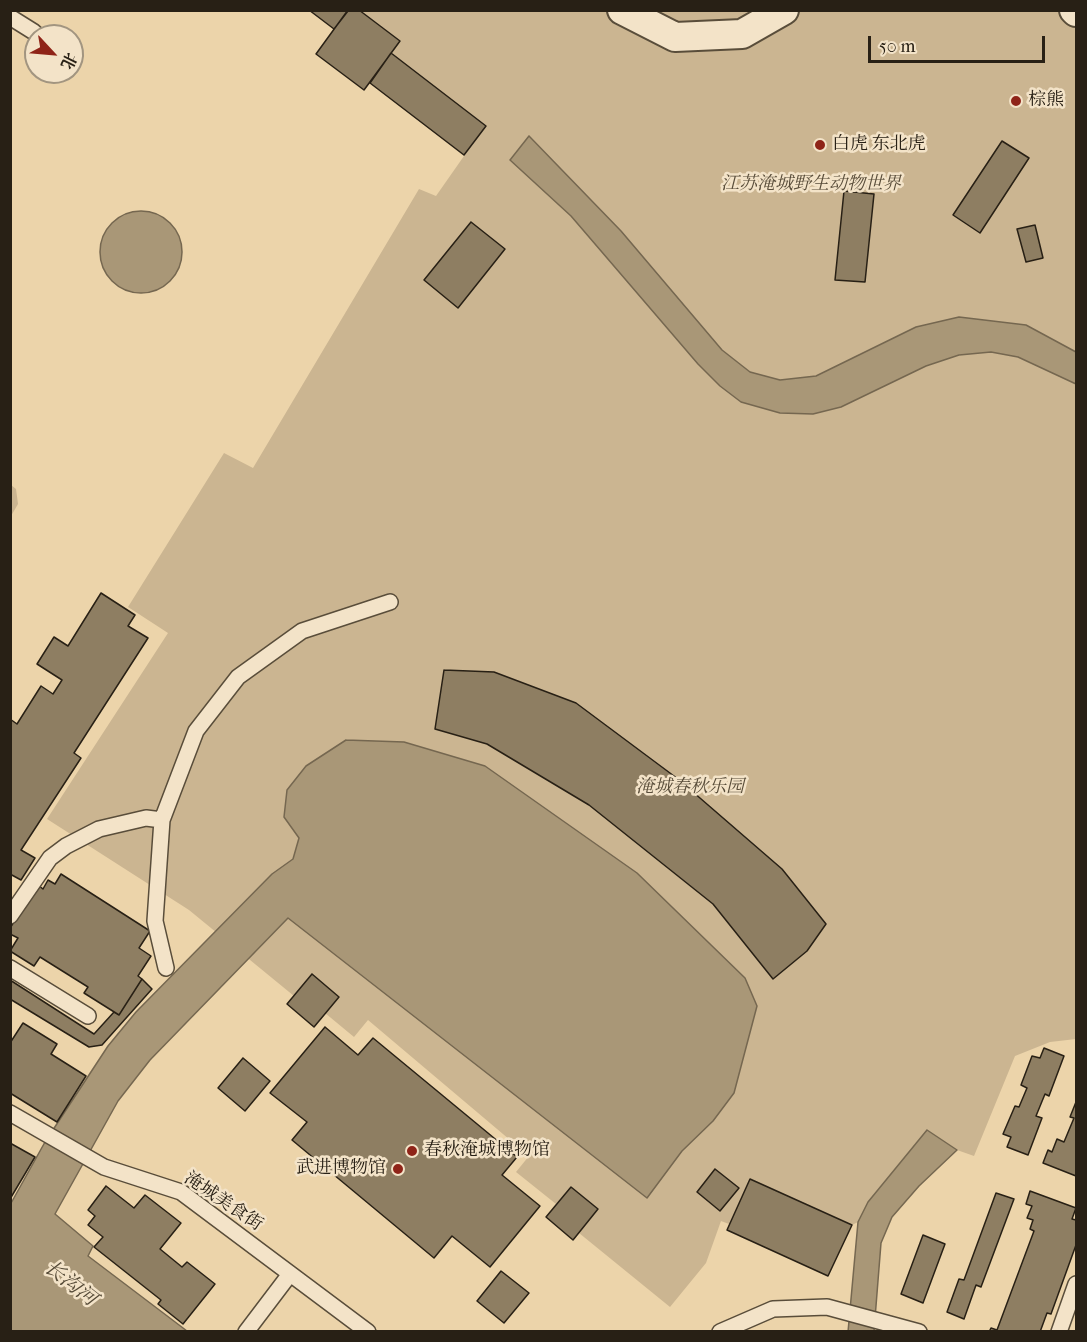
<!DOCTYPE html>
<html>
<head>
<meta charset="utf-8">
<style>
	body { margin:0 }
	#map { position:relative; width:1087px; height:1342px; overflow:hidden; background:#ecd4aa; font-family:"IM FELL French Canon","Noto Serif SC",serif }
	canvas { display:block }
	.frame { position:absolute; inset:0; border:12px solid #282015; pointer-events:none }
	.north { position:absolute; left:24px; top:24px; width:60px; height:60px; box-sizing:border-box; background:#f3e3c8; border:2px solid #a29580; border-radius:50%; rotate:116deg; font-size:16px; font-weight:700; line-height:24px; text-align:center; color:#282015 }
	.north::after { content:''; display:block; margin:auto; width:21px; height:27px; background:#8f2418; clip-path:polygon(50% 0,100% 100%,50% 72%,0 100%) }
	.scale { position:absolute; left:868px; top:36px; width:177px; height:27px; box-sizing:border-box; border:3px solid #282015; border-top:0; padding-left:8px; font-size:18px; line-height:21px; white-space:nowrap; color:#282015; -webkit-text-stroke:4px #f3e3c8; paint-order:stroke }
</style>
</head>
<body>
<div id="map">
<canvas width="1087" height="1342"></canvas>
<div class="frame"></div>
<div class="north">北</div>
<div class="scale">50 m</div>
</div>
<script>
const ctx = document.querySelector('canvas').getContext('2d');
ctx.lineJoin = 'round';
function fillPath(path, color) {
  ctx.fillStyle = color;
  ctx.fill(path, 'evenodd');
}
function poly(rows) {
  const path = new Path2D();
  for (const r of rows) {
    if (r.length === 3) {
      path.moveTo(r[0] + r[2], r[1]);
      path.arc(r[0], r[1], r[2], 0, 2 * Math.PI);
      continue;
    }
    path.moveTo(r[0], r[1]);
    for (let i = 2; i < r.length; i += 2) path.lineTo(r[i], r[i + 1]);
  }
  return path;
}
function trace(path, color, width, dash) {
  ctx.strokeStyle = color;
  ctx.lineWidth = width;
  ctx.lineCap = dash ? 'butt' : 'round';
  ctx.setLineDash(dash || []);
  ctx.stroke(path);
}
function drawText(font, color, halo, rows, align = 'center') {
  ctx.font = font + ' "IM FELL French Canon","Noto Serif SC",serif';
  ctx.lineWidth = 5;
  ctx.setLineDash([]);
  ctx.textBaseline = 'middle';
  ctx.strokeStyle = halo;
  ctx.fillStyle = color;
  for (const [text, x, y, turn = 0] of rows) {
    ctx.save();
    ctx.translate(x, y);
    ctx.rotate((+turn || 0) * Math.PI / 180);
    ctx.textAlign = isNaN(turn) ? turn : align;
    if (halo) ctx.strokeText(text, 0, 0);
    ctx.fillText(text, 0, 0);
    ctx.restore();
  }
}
const green = poly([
	[309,11,1076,11,1076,352,1026,325,959,317,916,327,816,376,780,380,750,372,722,350,529,136,510,159,571,216,720,386,926,366,959,355,991,352,1018,357,1076,384,1076,1039,1050,1042,1015,1056,974,1156,957,1150,927,1130,868,1202,858,1222,852,1225,828,1276,727,1230,729,1224,721,1221,706,1263,670,1307,579,1233,598,1209,571,1187,556,1204,516,1172,529,1156,368,1020,354,1037,325,1013,339,997,312,975,294,996,189,910,47,819,168,633,128,607,224,453,253,468,419,189,436,196,464,156,370,83,364,90,316,54,334,29],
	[11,485,16,489,18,504,11,516]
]);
const water = poly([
	[529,136,621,231,722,350,750,372,780,380,816,376,916,327,959,317,1026,325,1076,352,1076,384,1018,357,991,352,959,355,926,366,841,407,813,414,780,413,741,402,720,386,698,364,571,216,510,160,529,136],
	[141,252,41],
	[346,740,404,742,485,766,637,873,745,978,757,1006,734,1093,713,1121,682,1151,647,1198,288,918,150,1060,118,1101,55,1214,93,1246,88,1256,187,1331,11,1331,10,1205,45,1142,108,1046,136,1012,272,874,293,859,299,838,284,817,287,790,306,766,346,740],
	[927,1130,957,1150,919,1186,892,1217,881,1243,874,1331,848,1332,858,1222,868,1202,927,1130]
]);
const building = poly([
	[309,10,348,10,348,11,334,29,309,10],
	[359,10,400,41,364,90,316,54,348,10,359,10],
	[391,53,486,126,464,155,370,83,391,53],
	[1002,141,1029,158,980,233,953,215,1002,141],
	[844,191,874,194,865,282,835,280,844,191],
	[471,222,505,249,458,308,424,280,471,222],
	[1035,225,1043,258,1026,262,1017,229,1035,225],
	[101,593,135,615,128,626,148,638,74,753,81,758,21,850,35,858,21,880,10,874,10,719,17,724,41,686,53,694,62,680,37,664,54,637,68,646,101,593],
	[444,670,494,672,576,703,678,779,782,869,826,924,807,951,773,979,713,904,589,805,487,744,435,729,444,670],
	[61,874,150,931,139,948,151,956,138,976,142,979,119,1015,84,993,88,987,40,957,34,966,10,951,18,938,10,934,10,928,38,885,43,889,48,880,55,884,61,874],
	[312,974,339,997,314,1027,287,1004,312,974],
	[142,979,152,989,102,1045,89,1047,10,999,10,980,94,1034,114,1012,119,1015,142,979],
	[23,1023,57,1044,51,1054,86,1076,57,1122,10,1093,10,1043,23,1023],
	[325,1027,358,1055,373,1038,517,1157,502,1175,540,1206,490,1267,452,1236,434,1258,292,1140,307,1122,270,1093,325,1027],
	[1044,1048,1064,1056,1049,1096,1045,1094,1036,1116,1042,1118,1028,1155,1007,1147,1011,1137,1003,1134,1015,1106,1019,1107,1027,1088,1021,1085,1032,1056,1040,1058,1044,1048],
	[243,1058,270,1081,245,1111,218,1088,243,1058],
	[1076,1102,1076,1176,1043,1163,1048,1150,1052,1152,1057,1139,1064,1142,1074,1118,1070,1117,1076,1102],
	[10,1143,35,1157,10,1199,10,1143],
	[715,1169,739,1188,720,1211,697,1192,715,1169],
	[750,1179,852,1225,828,1276,727,1230,750,1179],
	[106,1186,134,1208,145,1195,181,1223,160,1249,182,1267,187,1262,215,1284,183,1324,158,1304,161,1300,94,1247,103,1237,88,1225,95,1216,88,1210,106,1186],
	[571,1187,598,1209,573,1240,546,1217,571,1187],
	[1030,1191,1076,1208,1072,1219,1076,1220,1076,1245,1051,1314,1047,1313,1040,1332,989,1332,991,1328,997,1330,1034,1231,1030,1229,1033,1220,1027,1218,1032,1206,1026,1204,1030,1191],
	[996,1193,1014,1199,981,1287,976,1285,964,1319,947,1312,959,1279,964,1280,996,1193],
	[923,1235,945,1244,923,1303,901,1294,923,1235],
	[501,1271,529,1293,504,1323,477,1301,501,1271]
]);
const lane = poly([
	[10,17,34,32],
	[10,916,50,858,66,846,99,829,146,818,162,820],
	[10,968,88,1016],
	[166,968,155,921,162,820,196,731,238,677,302,631,390,602],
	[10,1113,104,1167,181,1192,368,1332],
	[246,1332,290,1274],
	[720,1332,773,1309,827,1307,919,1332],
	[1059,1332,1076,1284]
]);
const street = poly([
	[622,10,675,37,742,34,784,10],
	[1074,10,1076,12]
]);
const markers = [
	[1016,101,6,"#8f2418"],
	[820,145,6,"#8f2418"],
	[412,1151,6,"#8f2418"],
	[398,1169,6,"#8f2418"]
];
const poiNames = [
	["棕熊",1028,101],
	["白虎 东北虎",832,145],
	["春秋淹城博物馆",424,1151],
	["武进博物馆",386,1169,"right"]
];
const parkNames = [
	["江苏淹城野生动物世界",811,185],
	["淹城春秋乐园",690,788]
];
const streetNames = [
	["淹城美食街",223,1202,34]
];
const waterNames = [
	["长沟河",70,1284,38]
];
fillPath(green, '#cbb591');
fillPath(water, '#a99777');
trace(water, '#756750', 1.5);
fillPath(building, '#8e7e62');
trace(building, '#282015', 1.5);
trace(lane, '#594d3a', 18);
trace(street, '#594d3a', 32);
trace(lane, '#f3e3c8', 15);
trace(street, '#f3e3c8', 28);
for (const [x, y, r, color] of markers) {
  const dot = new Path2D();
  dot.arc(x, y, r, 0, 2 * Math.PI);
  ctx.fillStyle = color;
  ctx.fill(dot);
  trace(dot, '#f3e3c8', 2);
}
drawText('18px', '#282015', '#f3e3c8', poiNames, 'left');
drawText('italic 18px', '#594d3a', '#f3e3c8', parkNames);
drawText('18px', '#282015', '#f3e3c8', streetNames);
drawText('italic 20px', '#554a37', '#f3e3c8', waterNames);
</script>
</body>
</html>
